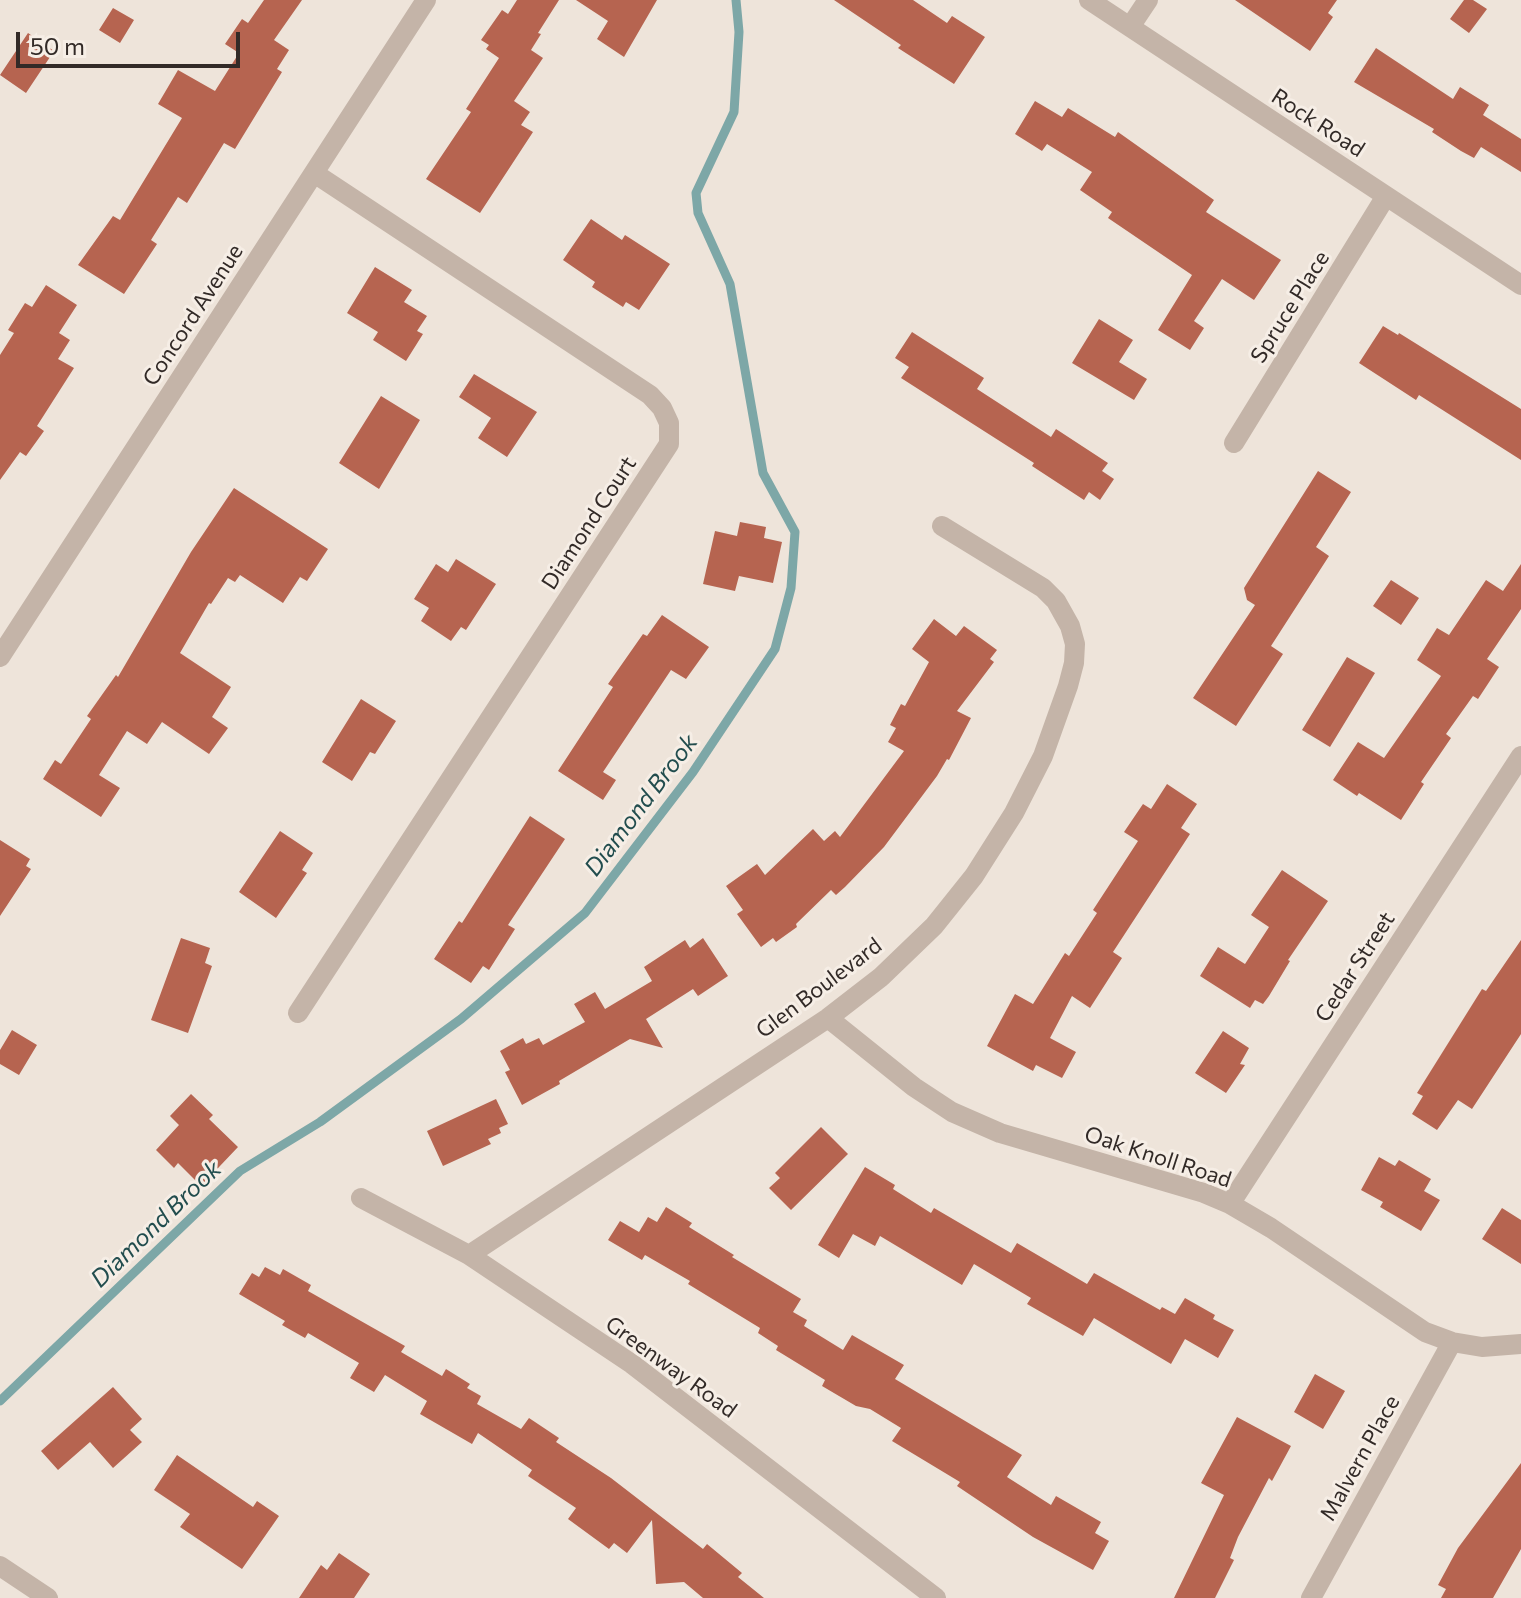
<!DOCTYPE html>
<html>
<head>
<meta charset="utf-8">
<style>
	body { margin:0 }
	#map { position:relative; width:1521px; height:1598px; overflow:hidden; background:#eee4da; font-family:Commissioner,sans-serif }
	canvas { display:block }
	.scale { position:absolute; left:16px; top:32px; width:224px; height:36px; box-sizing:border-box; border:4px solid #322a27; border-top:0; padding-left:10px; font-size:24px; line-height:28px; white-space:nowrap; color:#322a27; -webkit-text-stroke:6px #f6eee6; paint-order:stroke }
</style>
</head>
<body>
<div id="map">
<canvas width="1521" height="1598"></canvas>
<div class="scale">50 m</div>
</div>
<script>
const ctx = document.querySelector('canvas').getContext('2d');
ctx.lineJoin = 'round';
function poly(rows) {
  const path = new Path2D();
  for (const r of rows) {
    path.moveTo(r[0], r[1]);
    for (let i = 2; i < r.length; i += 2) path.lineTo(r[i], r[i + 1]);
  }
  return path;
}
function trace(path, color, width, dash) {
  ctx.strokeStyle = color;
  ctx.lineWidth = width;
  ctx.lineCap = dash ? 'butt' : 'round';
  ctx.setLineDash(dash || []);
  ctx.stroke(path);
}
function fillPath(path, color) {
  ctx.fillStyle = color;
  ctx.fill(path, 'evenodd');
}
function drawText(font, color, halo, rows, align = 'center') {
  ctx.font = font + ' Commissioner,sans-serif';
  ctx.lineWidth = 6;
  ctx.setLineDash([]);
  ctx.textBaseline = 'middle';
  ctx.strokeStyle = halo;
  ctx.fillStyle = color;
  for (const [text, x, y, turn = 0] of rows) {
    ctx.save();
    ctx.translate(x, y);
    ctx.rotate((+turn || 0) * Math.PI / 180);
    ctx.textAlign = isNaN(turn) ? turn : align;
    if (halo) ctx.strokeText(text, 0, 0);
    ctx.fillText(text, 0, 0);
    ctx.restore();
  }
}
const stream = poly([
	[0,1401,240,1171,320,1122,461,1019,585,913,693,772,775,649,791,588,795,532,763,473,730,284,698,213,696,193,734,112,739,32,736,0]
]);
const building = poly([
	[264,0,302,0,274,40,289,50,277,69,282,72,235,149,224,143,187,203,178,197,151,240,157,244,124,294,78,265,113,216,120,220,182,118,158,104,178,70,215,91,239,53,225,44,242,19,248,23],
	[517,0,559,0,538,33,541,34,531,50,543,58,514,101,530,112,521,125,533,132,480,213,426,179,471,112,466,109,499,58,486,49,489,45,481,40,502,10,508,14],
	[576,0,657,0,624,57,597,39,608,21],
	[834,0,913,0,947,23,952,16,985,37,954,84,898,48,901,45],
	[1235,0,1337,0,1328,13,1333,17,1310,51],
	[1464,0,1473,0,1487,9,1469,33,1450,19],
	[113,8,134,20,120,43,99,30],
	[28,33,54,51,26,93,0,75],
	[1376,48,1453,99,1460,87,1489,105,1483,115,1521,139,1521,172,1481,147,1474,158,1461,151,1432,132,1434,129,1354,82],
	[1035,101,1062,117,1068,108,1115,137,1118,132,1214,200,1206,212,1281,260,1254,300,1222,279,1194,321,1204,328,1190,350,1158,330,1192,275,1108,218,1112,212,1080,190,1092,172,1047,144,1042,151,1015,134],
	[591,219,622,240,625,235,670,264,639,310,626,302,623,307,592,287,595,282,563,260],
	[375,267,412,290,404,302,427,316,417,331,423,334,406,361,373,340,378,332,347,313],
	[46,285,77,305,59,333,70,340,58,359,74,368,37,426,44,431,26,456,20,452,0,480,0,355,14,333,8,330,25,303,32,307],
	[1099,319,1133,340,1119,362,1147,379,1134,400,1072,363],
	[1383,326,1398,335,1399,333,1521,409,1521,460,1419,395,1416,400,1359,363],
	[912,332,984,378,977,389,1051,437,1056,429,1108,463,1102,471,1114,479,1100,500,1089,492,1084,500,1032,466,1034,463,901,378,909,367,895,358],
	[474,374,537,412,507,457,478,438,491,418,459,397],
	[381,396,420,420,379,489,339,463],
	[1318,471,1351,492,1316,547,1329,556,1271,646,1283,654,1236,726,1193,698,1255,605,1247,600,1244,588],
	[234,488,328,549,307,581,300,577,283,603,240,575,235,582,228,578,211,604,209,603,180,653,231,687,212,717,228,728,209,754,162,722,147,744,127,731,99,775,120,788,101,817,43,779,55,760,61,764,91,719,87,716,116,675,118,677,191,552],
	[740,522,766,527,764,538,782,542,773,583,739,576,735,591,703,584,715,531,737,536],
	[456,559,496,584,466,630,461,627,451,641,421,621,429,608,414,599,436,564,448,572],
	[1521,564,1521,609,1487,659,1499,667,1478,699,1473,696,1446,734,1451,738,1421,782,1424,784,1401,820,1359,793,1357,796,1333,780,1358,742,1384,758,1441,676,1417,660,1437,628,1449,635,1486,580,1503,591],
	[1391,580,1419,598,1401,625,1373,606],
	[662,615,709,647,686,679,671,670,603,772,616,780,603,800,558,771,613,687,608,684,643,634,647,636],
	[934,619,956,636,964,626,997,650,990,659,994,662,957,711,971,718,949,760,947,759,937,776,884,847,845,887,836,895,831,890,796,924,797,927,776,942,773,938,761,947,737,914,743,910,726,886,757,864,765,875,813,829,824,841,835,831,840,837,904,751,888,742,896,728,890,725,901,704,905,706,929,662,912,649],
	[1347,657,1375,673,1330,747,1302,730],
	[361,699,396,721,375,754,370,752,352,781,322,762],
	[1167,784,1197,804,1181,828,1190,834,1113,952,1122,958,1090,1008,1072,996,1050,1038,1076,1052,1062,1078,1036,1065,1033,1071,987,1046,1015,994,1033,1004,1065,953,1069,956,1097,913,1093,910,1138,841,1124,832,1143,804,1151,809],
	[530,816,565,839,508,925,515,929,489,970,483,966,471,983,434,959,459,921,462,923],
	[280,831,313,853,302,870,307,873,276,918,239,892],
	[0,840,30,859,26,866,31,869,0,916],
	[1282,870,1328,901,1288,960,1290,961,1269,996,1263,1004,1255,1000,1250,1008,1200,976,1218,947,1245,964,1269,927,1251,915],
	[181,938,210,948,205,963,212,966,188,1033,151,1020],
	[703,938,728,976,698,996,693,989,646,1019,663,1048,630,1039,559,1081,560,1084,522,1105,505,1072,510,1070,500,1051,523,1038,526,1044,539,1038,543,1045,585,1022,574,1004,595,992,605,1009,652,981,644,967,685,940,690,948],
	[1521,940,1521,1034,1472,1109,1458,1100,1437,1130,1412,1114,1423,1096,1417,1093,1482,989,1486,991],
	[12,1030,37,1045,19,1075,0,1064,0,1050],
	[1223,1031,1249,1048,1240,1064,1245,1065,1226,1093,1195,1073],
	[191,1094,213,1115,209,1119,238,1147,201,1186,178,1163,174,1168,156,1150,179,1125,170,1116],
	[496,1099,508,1124,499,1128,501,1133,488,1139,491,1144,443,1166,427,1131],
	[821,1127,848,1154,791,1210,769,1188,780,1178,775,1173],
	[1379,1157,1395,1166,1399,1160,1431,1179,1424,1191,1440,1200,1421,1231,1380,1207,1383,1202,1361,1190],
	[865,1167,895,1185,893,1189,931,1213,934,1208,1011,1253,1017,1243,1087,1284,1094,1273,1160,1310,1162,1307,1175,1314,1185,1298,1215,1315,1213,1319,1234,1330,1218,1358,1185,1339,1171,1364,1094,1318,1083,1336,1027,1304,1031,1298,974,1264,962,1285,880,1236,875,1246,853,1234,839,1258,818,1245],
	[666,1207,692,1223,689,1227,734,1255,732,1257,801,1299,793,1312,807,1320,804,1326,843,1350,852,1335,904,1365,895,1379,1022,1455,1007,1477,1051,1505,1056,1496,1101,1522,1095,1533,1109,1541,1093,1570,1033,1537,957,1486,960,1482,892,1441,901,1428,870,1409,856,1406,822,1386,825,1380,776,1350,778,1346,758,1333,760,1328,688,1284,690,1281,645,1255,642,1260,608,1240,620,1221,639,1232,648,1217,657,1222],
	[1502,1208,1521,1220,1521,1264,1482,1239],
	[265,1267,280,1275,283,1269,311,1285,308,1291,405,1346,401,1352,442,1376,446,1369,470,1384,467,1388,481,1396,477,1404,521,1429,529,1418,559,1438,556,1442,611,1478,703,1549,707,1544,742,1573,738,1577,764,1598,703,1598,684,1582,656,1584,652,1520,627,1553,614,1543,609,1549,568,1519,576,1508,528,1476,532,1470,478,1433,472,1444,420,1414,427,1401,385,1375,374,1392,350,1378,359,1363,308,1333,305,1338,282,1325,285,1321,239,1294,252,1273,259,1277],
	[1315,1374,1345,1391,1323,1429,1294,1412],
	[113,1387,142,1419,130,1430,142,1442,113,1468,90,1442,58,1470,41,1451],
	[1237,1417,1291,1446,1272,1481,1269,1478,1238,1537,1230,1558,1234,1560,1215,1598,1174,1598,1224,1495,1201,1483],
	[177,1455,253,1507,257,1501,279,1516,242,1569,180,1527,190,1514,154,1490],
	[1521,1463,1521,1549,1493,1598,1441,1598,1446,1589,1438,1585,1458,1548],
	[339,1553,370,1574,354,1598,299,1598,321,1565,327,1570]
]);
const minor = poly([
	[1089,0,1521,285],
	[1130,27,1148,0],
	[1234,443,1386,196],
	[0,657,426,0],
	[298,1013,669,444,669,423,662,408,650,395,314,173],
	[828,1018,914,1087,952,1112,1000,1133,1204,1193,1230,1204,1271,1228,1425,1332,1452,1342,1482,1347,1521,1344],
	[361,1198,469,1255,632,1364,936,1598],
	[1230,1204,1521,756],
	[469,1255,828,1018,881,977,934,926,974,876,1014,813,1043,756,1068,686,1074,663,1075,644,1070,626,1056,601,1043,588,942,526],
	[0,1566,48,1598],
	[1311,1598,1452,1342]
]);
const streetNames = [
	["Rock Road",1318,123,33],
	["Spruce Place",1290,307,-58],
	["Concord Avenue",193,315,-57],
	["Diamond Court",589,523,-57],
	["Cedar Street",1355,967,-57],
	["Glen Boulevard",819,988,-37],
	["Oak Knoll Road",1158,1157,18],
	["Greenway Road",671,1367,36],
	["Malvern Place",1360,1458,-61]
];
const waterNames = [
	["Diamond Brook",641,805,-53],
	["Diamond Brook",156,1224,-44]
];
trace(stream, '#7da7a7', 9);
fillPath(building, '#b66450');
trace(minor, '#c4b4a8', 20);
drawText('22px', '#322a27', '#f6eee6', streetNames);
drawText('italic 24px', '#224d4e', '#f6eee6', waterNames);
</script>
</body>
</html>
